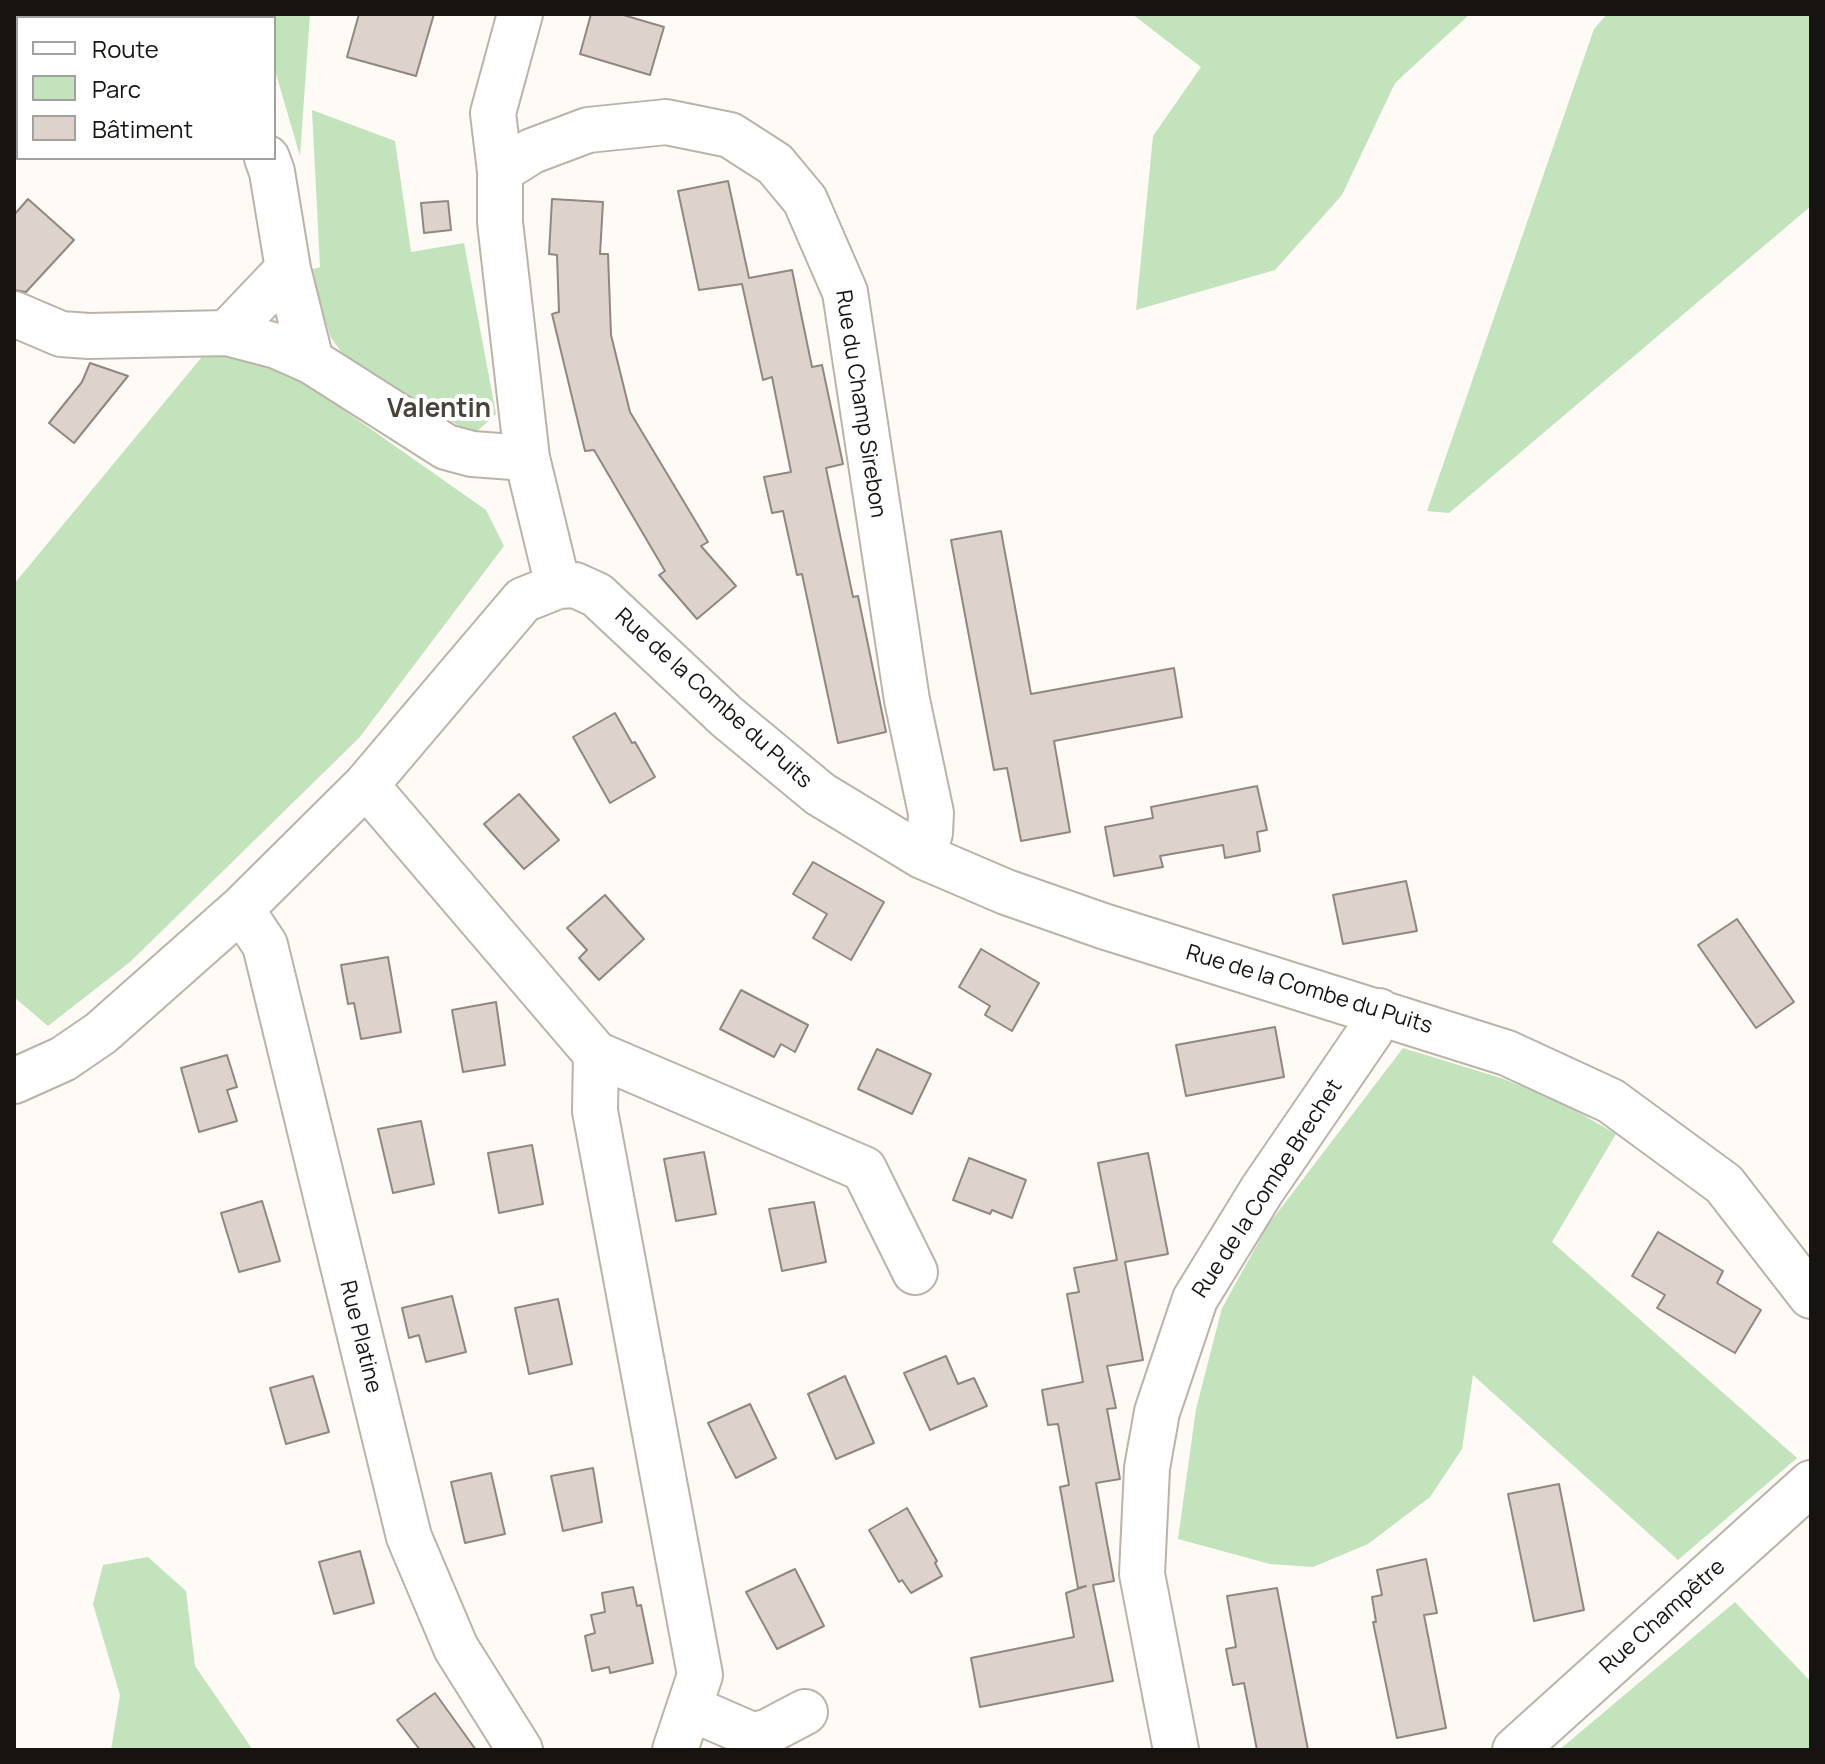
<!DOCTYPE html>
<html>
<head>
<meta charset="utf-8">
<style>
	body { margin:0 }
	#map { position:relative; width:1825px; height:1764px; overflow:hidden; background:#fefaf6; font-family:Manrope,sans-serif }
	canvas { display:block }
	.frame { position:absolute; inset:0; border:16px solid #161310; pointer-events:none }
	.legend { position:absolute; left:16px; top:16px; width:260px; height:144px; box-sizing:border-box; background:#fff; border:2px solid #a2a19f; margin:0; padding:10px 14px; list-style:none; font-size:24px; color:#161310 }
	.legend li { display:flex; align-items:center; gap:16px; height:40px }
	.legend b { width:40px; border:2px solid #a2a19f }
</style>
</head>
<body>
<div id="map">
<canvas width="1825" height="1764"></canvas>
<div class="frame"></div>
<ul class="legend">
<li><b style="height:10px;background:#fff"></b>Route</li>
<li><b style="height:22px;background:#c2e3bb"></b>Parc</li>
<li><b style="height:22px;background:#ded2cc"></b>Bâtiment</li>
</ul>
</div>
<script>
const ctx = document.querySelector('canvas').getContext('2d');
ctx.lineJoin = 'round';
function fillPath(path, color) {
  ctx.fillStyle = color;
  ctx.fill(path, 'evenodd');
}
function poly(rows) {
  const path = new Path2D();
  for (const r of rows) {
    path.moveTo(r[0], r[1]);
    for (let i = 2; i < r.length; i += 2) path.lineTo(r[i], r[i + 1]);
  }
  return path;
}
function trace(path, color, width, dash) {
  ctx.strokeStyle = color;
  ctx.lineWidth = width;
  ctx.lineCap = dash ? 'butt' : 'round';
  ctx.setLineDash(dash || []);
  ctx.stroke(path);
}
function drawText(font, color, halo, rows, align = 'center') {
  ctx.font = font + ' Manrope,sans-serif';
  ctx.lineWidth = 8;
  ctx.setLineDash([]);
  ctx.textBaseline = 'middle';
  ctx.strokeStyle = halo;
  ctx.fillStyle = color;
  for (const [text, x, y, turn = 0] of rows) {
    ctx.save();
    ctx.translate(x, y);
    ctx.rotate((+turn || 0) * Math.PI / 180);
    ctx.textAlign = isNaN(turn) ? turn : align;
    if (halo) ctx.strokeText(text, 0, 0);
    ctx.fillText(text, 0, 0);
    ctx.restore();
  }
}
const green = poly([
	[259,14,310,14,300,156,274,67,274,18,260,18],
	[1132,14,1470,14,1395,83,1342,195,1275,270,1136,310,1153,136,1201,67],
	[1607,14,1811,14,1811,206,1449,513,1427,511,1594,29],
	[312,110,395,141,411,252,464,243,496,414,474,434,351,366,330,336,310,270,320,267],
	[211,346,274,361,486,510,504,546,359,738,130,962,48,1026,14,997,14,584],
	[1403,1048,1501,1078,1559,1101,1616,1134,1552,1242,1797,1458,1678,1560,1473,1375,1462,1449,1430,1497,1368,1544,1313,1567,1270,1564,1178,1539,1196,1409,1222,1308,1268,1225],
	[148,1557,186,1591,195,1666,253,1750,111,1750,120,1695,93,1604,103,1565],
	[1735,1602,1811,1682,1811,1750,1559,1750]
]);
const building = poly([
	[359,14,434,14,416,76,347,57,359,14],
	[591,14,620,14,664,27,650,75,580,54,591,14],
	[728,181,749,278,792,270,812,367,822,365,843,464,826,468,853,597,858,596,886,732,838,743,802,574,797,575,783,511,772,513,764,477,791,472,772,377,763,380,742,284,699,290,678,191,728,181],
	[28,199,74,240,26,292,14,290,14,215,28,199],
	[552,199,603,202,600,254,608,254,611,335,630,412,708,542,701,546,736,586,697,619,659,575,665,571,594,450,585,451,552,314,559,312,557,255,549,254,552,199],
	[448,201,451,230,424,233,421,203,448,201],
	[90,363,128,376,74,443,49,423,82,382,90,363],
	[1001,531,1031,694,1174,668,1182,717,1054,741,1070,832,1021,841,1007,768,994,770,951,540,1001,531],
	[615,713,632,743,635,742,655,777,610,803,573,737,615,713],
	[1257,786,1267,830,1257,832,1260,851,1225,858,1223,845,1160,856,1163,867,1114,876,1105,827,1153,818,1151,807,1257,786],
	[519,794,559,840,524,869,484,824,519,794],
	[813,862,884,902,851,960,813,938,827,914,793,894,813,862],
	[1406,881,1417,931,1343,944,1333,895,1406,881],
	[605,895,644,939,599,980,579,958,587,950,567,928,605,895],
	[1737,919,1794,1002,1756,1028,1698,945,1737,919],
	[981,949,1039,983,1012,1031,985,1015,990,1006,959,987,981,949],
	[388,957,401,1032,361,1039,354,1003,348,1004,341,965,388,957],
	[741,990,808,1025,795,1052,781,1044,774,1057,720,1029,741,990],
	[496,1002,505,1065,463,1072,452,1010,496,1002],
	[1275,1027,1284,1077,1186,1096,1176,1045,1275,1027],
	[877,1049,931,1074,912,1114,858,1089,877,1049],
	[227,1055,237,1087,227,1090,237,1121,199,1132,181,1068,227,1055],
	[421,1121,434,1184,393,1193,378,1129,421,1121],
	[532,1145,543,1204,499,1213,488,1153,532,1145],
	[704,1152,716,1214,676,1221,664,1159,704,1152],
	[1148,1153,1168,1254,1125,1262,1143,1360,1107,1366,1116,1408,1107,1409,1120,1479,1096,1483,1114,1581,1093,1585,1113,1681,980,1707,971,1658,1074,1637,1066,1593,1086,1586,1078,1588,1060,1487,1069,1485,1058,1424,1048,1425,1042,1390,1083,1382,1067,1294,1079,1292,1074,1268,1117,1260,1098,1163,1148,1153],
	[969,1158,1026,1180,1012,1218,992,1210,990,1214,953,1200,969,1158],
	[262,1201,280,1261,239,1272,221,1213,262,1201],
	[814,1202,826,1262,782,1271,769,1209,814,1202],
	[1658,1232,1723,1271,1717,1283,1761,1310,1735,1353,1657,1308,1665,1295,1632,1276,1658,1232],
	[452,1296,466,1352,426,1362,419,1335,409,1338,402,1308,452,1296],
	[558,1299,572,1364,529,1374,515,1308,558,1299],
	[946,1356,958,1384,974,1378,987,1406,930,1430,904,1373,946,1356],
	[313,1376,329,1432,286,1444,270,1388,313,1376],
	[845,1376,874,1443,836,1459,808,1394,845,1376],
	[750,1404,776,1458,736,1478,708,1423,750,1404],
	[593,1468,602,1522,563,1531,551,1476,593,1468],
	[491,1473,505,1534,465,1543,451,1482,491,1473],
	[1559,1484,1584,1610,1534,1621,1508,1494,1559,1484],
	[907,1508,937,1561,935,1563,942,1576,911,1593,902,1580,899,1582,869,1530,907,1508],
	[360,1551,374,1603,334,1614,319,1562,360,1551],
	[1426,1559,1437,1613,1424,1615,1446,1728,1397,1738,1373,1622,1376,1622,1372,1597,1382,1595,1377,1570,1426,1559],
	[795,1569,824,1626,777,1649,746,1592,795,1569],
	[633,1587,637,1606,641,1605,653,1663,610,1673,609,1667,592,1671,585,1636,595,1633,591,1615,605,1612,602,1593,633,1587],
	[1277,1588,1308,1750,1257,1750,1244,1683,1233,1685,1226,1649,1236,1647,1227,1596,1277,1588],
	[435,1693,476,1750,420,1750,397,1720,435,1693]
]);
const minor = poly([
	[219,14,221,18],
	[520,14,493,113,500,171,500,222,527,458,558,586],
	[267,158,272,172,288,269,311,361],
	[500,171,532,151,588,130,666,122,730,135,775,164,805,200,845,292,907,700,931,813,930,833,922,856],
	[14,314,61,334,89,336,227,333,277,346,311,361,446,447,472,454,527,458],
	[227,333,288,269],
	[366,785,596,1054,864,1169,915,1272],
	[241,909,265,945,409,1537,456,1648,520,1750],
	[596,1054,595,1111,700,1675,675,1750],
	[14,1081,63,1059,101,1033,241,909,366,785,523,600,558,586,575,585,597,595,727,717,820,794,922,856,1006,892,1103,926,1507,1053,1611,1101,1724,1184,1811,1296],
	[690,1708,752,1735,767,1732,805,1712],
	[1176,1750,1142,1574,1147,1468,1157,1412,1195,1299,1262,1190,1370,1032,1379,1011],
	[1515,1750,1811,1483]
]);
const streetNames = [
	["Rue du Champ Sirebon",860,404,81],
	["Rue de la Combe du Puits",713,699,42],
	["Rue de la Combe du Puits",1309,990,17],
	["Rue de la Combe Brechet",1268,1189,-57],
	["Rue Platine",360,1337,76],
	["Rue Champêtre",1663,1617,-42]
];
const quarterNames = [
	["Valentin",439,410]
];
fillPath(green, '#c2e3bb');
fillPath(building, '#ded2cc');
trace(building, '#918680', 2);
trace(minor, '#bbb3aa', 48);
trace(minor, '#fff', 44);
drawText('22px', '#161310', '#fff', streetNames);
drawText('bold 26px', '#49423a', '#fff', quarterNames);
</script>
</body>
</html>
